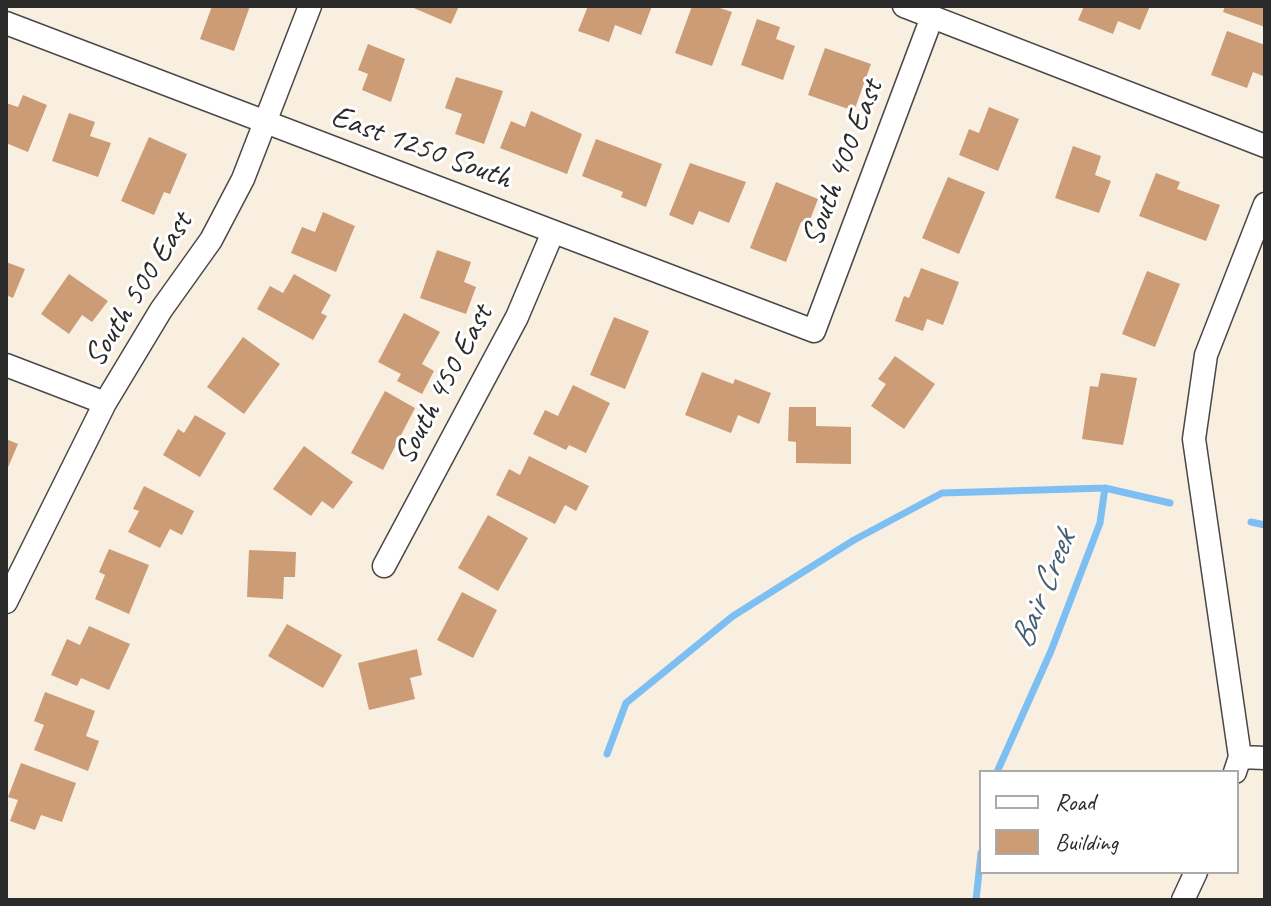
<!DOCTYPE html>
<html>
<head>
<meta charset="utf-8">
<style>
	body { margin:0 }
	#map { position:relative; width:1271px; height:906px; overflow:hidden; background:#f9efe1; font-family:Caveat,sans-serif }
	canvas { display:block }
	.frame { position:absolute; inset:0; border:8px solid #2b2b2b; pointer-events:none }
	.legend { position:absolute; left:979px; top:770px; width:260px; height:104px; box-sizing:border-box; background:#fff; border:2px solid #aaa; margin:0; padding:10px 14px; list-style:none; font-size:24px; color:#2b2b2b }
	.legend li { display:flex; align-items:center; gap:16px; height:40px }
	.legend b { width:40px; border:2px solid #aaa }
</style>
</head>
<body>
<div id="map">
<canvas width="1271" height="906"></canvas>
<div class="frame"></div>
<ul class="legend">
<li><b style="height:10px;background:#fff"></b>Road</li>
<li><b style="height:22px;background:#cc9c76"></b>Building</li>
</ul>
</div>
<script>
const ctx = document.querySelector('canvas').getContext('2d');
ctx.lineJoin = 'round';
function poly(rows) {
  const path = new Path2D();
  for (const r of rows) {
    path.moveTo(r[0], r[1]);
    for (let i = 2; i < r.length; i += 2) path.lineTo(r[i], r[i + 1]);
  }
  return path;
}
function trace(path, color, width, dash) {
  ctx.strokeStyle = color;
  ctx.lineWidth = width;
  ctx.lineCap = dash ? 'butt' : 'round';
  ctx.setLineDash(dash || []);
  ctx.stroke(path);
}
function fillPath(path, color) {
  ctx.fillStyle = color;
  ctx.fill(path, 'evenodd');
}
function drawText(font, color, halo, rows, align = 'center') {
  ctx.font = font + ' Caveat,sans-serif';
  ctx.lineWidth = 6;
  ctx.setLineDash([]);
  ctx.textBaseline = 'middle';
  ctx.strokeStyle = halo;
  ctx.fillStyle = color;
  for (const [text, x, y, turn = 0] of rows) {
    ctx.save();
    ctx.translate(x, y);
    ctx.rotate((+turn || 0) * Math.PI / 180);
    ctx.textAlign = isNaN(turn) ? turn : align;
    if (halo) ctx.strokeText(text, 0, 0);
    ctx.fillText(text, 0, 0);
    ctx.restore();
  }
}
const stream = poly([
	[1251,522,1265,525],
	[607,754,626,703,733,616,854,540,942,493,1105,488],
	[997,772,1051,651,1100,523,1105,488,1170,503],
	[976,900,981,853]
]);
const building = poly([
	[212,6,250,6,234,51,200,39],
	[409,6,459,6,451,24],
	[588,6,652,6,641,35,615,25,609,42,578,31],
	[692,6,714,6,732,12,712,66,675,53],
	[1084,6,1150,6,1140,30,1118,21,1113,34,1078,20],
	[1225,6,1265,6,1265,27,1223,12],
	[757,19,780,27,776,39,795,46,783,80,741,65],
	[1227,31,1265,45,1263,76,1253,72,1247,88,1211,75],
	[368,44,405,59,391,102,362,90,368,74,358,70],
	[825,48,871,64,854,111,808,95],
	[456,77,503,91,484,144,455,134,462,114,445,108],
	[23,95,47,105,28,152,6,143,6,103,18,107],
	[989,107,1019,119,998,171,959,155,969,129,979,133],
	[531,111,582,134,567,174,500,148,511,121,525,127],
	[69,113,95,122,90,136,111,143,98,177,52,161],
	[149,137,187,154,170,194,164,192,154,215,121,201],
	[596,139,662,164,646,207,621,197,623,192,582,176],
	[1073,146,1101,156,1095,175,1111,181,1099,213,1055,198],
	[690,163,746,182,729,223,699,211,693,225,669,215],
	[1156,173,1180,182,1177,189,1220,205,1206,241,1139,216],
	[948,177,985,192,959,254,922,238],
	[776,182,818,199,808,225,801,222,786,262,750,248],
	[323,212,355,226,336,272,291,253,302,227,315,232],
	[437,250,471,262,464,282,476,287,466,314,420,298],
	[6,262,25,269,13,298,6,295],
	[921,268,959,282,943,325,927,319,923,331,895,321,904,296,909,298],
	[1147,271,1180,284,1155,347,1122,334],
	[69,274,108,301,92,322,82,315,69,334,41,314],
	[294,274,331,295,321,313,327,316,313,340,257,309,270,286,283,293],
	[404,313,440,332,422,364,434,371,422,394,397,381,401,374,378,362],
	[614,317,649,331,625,389,590,375],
	[243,337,280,364,244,414,207,387],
	[895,356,935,384,904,429,871,406,886,384,878,379],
	[702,372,733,384,735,379,771,393,759,424,738,415,731,433,685,415],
	[1101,373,1137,378,1123,445,1082,439,1090,386,1098,387],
	[573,385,610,403,586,453,569,445,566,450,533,434,545,410,558,416],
	[385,391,415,408,383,470,351,453],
	[789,407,816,407,816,426,851,427,851,464,796,463,796,442,788,441],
	[195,415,226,433,200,477,163,455,178,429,184,433],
	[6,439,18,444,6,472],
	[304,446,353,482,333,509,322,501,311,516,273,489],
	[529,456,589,486,576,511,565,505,555,524,496,495,509,469,520,475],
	[144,486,194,511,182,535,170,529,160,548,128,532,139,511,133,509],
	[488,515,528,538,498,591,458,568],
	[109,549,149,565,129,614,95,599,105,575,99,572],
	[249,550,296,552,295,577,284,577,283,599,247,597],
	[462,592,497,610,473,658,437,640],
	[287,624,342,655,323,688,268,656],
	[89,626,130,644,109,690,81,678,77,686,51,675,67,639,80,645],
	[417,649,422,675,410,678,415,699,369,710,358,663],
	[45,692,95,711,86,736,99,741,88,771,34,750,44,725,34,721],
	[21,763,76,783,62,822,41,815,35,830,10,821,18,800,8,797]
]);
const minor = poly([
	[904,6,1265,146],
	[6,23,814,331,932,17],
	[6,365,105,403],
	[384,566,517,317,553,232],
	[6,602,105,403,161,310,211,240,243,179,310,6],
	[1240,757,1265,758],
	[1235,772,1240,757,1194,439,1206,355,1265,204],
	[1183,900,1196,872]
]);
const streetNames = [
	["East 1250 South",421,148,20],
	["South 400 East",843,163,-69],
	["South 500 East",139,290,-58],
	["South 450 East",444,385,-62]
];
const waterNames = [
	["Bair Creek",1044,590,-68]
];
trace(stream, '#7ebff3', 7);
fillPath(building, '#cc9c76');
trace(minor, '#4a4846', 25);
trace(minor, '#fff', 22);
drawText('32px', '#2b2b2b', '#fff', streetNames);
drawText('italic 34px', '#485f71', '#fff', waterNames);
</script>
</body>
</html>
